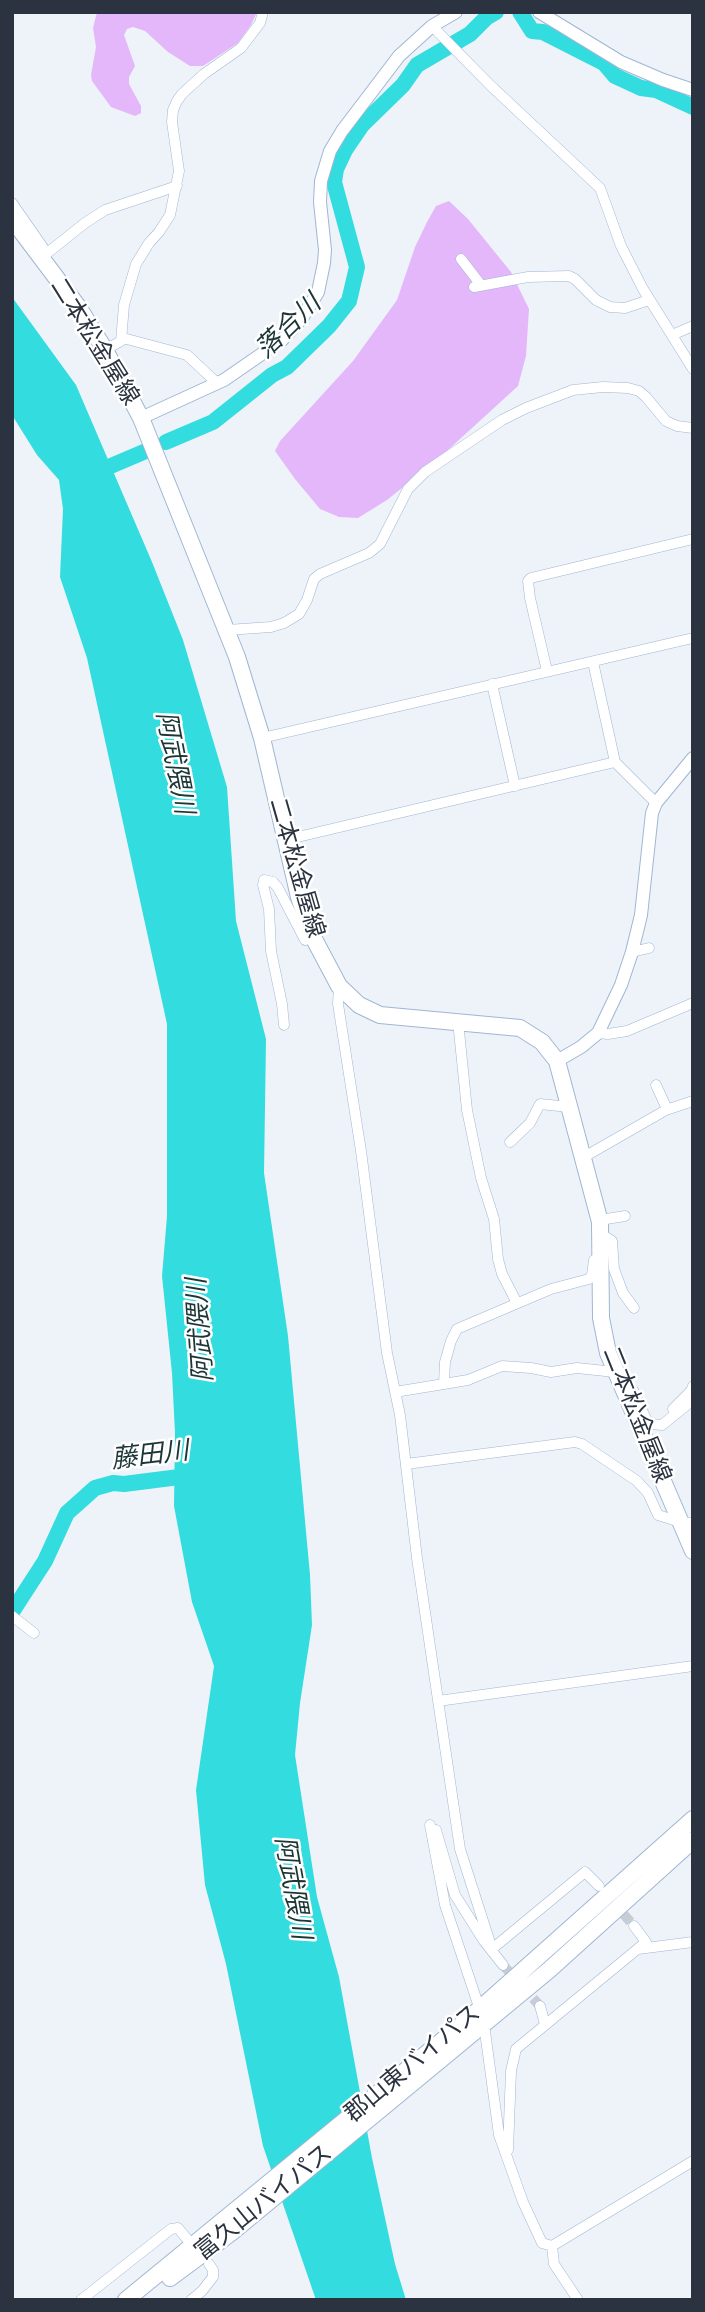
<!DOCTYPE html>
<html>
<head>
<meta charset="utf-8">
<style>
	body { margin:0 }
	#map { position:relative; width:705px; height:2312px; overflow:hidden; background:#eef3f9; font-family:"Space Grotesk",sans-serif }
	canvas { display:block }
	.frame { position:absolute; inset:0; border:14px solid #2a333f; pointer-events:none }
</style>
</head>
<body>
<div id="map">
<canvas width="705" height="2312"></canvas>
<div class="frame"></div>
</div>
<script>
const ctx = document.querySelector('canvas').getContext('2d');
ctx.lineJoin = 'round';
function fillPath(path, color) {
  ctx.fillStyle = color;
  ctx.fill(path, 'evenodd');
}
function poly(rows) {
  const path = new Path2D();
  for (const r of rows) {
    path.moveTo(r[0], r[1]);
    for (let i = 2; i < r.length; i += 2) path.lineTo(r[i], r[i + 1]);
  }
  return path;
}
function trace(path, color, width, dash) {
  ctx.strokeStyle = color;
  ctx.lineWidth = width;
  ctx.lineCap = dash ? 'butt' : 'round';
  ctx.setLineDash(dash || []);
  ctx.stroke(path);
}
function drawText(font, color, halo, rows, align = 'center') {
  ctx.font = font + ' "Space Grotesk","Noto Sans JP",sans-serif';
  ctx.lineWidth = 5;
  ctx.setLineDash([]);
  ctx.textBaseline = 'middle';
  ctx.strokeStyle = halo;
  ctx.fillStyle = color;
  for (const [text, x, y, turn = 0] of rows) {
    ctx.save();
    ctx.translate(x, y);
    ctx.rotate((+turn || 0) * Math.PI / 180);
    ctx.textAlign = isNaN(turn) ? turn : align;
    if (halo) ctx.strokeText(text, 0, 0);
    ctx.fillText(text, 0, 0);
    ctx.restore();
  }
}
const green = poly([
	[97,12,257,12,251,25,238,43,203,66,190,66,168,52,145,31,133,27,127,29,124,35,135,66,129,77,129,84,141,106,141,113,135,116,111,107,92,81,91,75,96,47,93,28],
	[449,201,468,219,511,272,529,309,526,356,518,386,437,460,387,500,358,518,339,517,320,509,295,479,275,451,280,441,353,361,397,300,415,247,427,222,436,206]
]);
const water = poly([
	[12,297,76,385,152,562,183,640,227,787,236,921,266,1039,264,1173,288,1336,310,1575,312,1625,300,1703,295,1755,317,1897,339,1977,372,2158,395,2264,406,2300,316,2300,263,2146,226,1964,205,1885,196,1790,214,1666,192,1602,174,1506,175,1433,172,1373,162,1276,167,1216,167,1024,87,658,60,577,63,509,59,480,37,455,12,415]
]);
const river = poly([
	[520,12,532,31,543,32,604,63,615,76,641,88,656,90,693,107],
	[166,442,213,422,272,375,287,367,329,326,349,301,357,267,334,182,336,169,345,150,362,125,403,85,417,65,470,34,486,18,496,12],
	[92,474,146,451],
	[12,1612,45,1561,67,1513,95,1488,113,1483,124,1484,195,1475]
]);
const minorTunnel = poly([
	[604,1892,634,1926],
	[503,1965,540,2006]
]);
const minor = poly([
	[432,26,490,85,600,188,621,246,643,289,693,369],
	[12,203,44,249],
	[41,258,85,223,105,210,177,186],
	[461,259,481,285],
	[474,287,528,277,569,276,575,279,596,300,610,307,625,308,649,300],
	[672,335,693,326],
	[123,338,187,355,217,383],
	[105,350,121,341,124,305,136,264,149,243,159,232,170,215,179,171,172,122,173,110,177,101,182,94,204,74,241,48,260,23,263,12],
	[227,630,271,627,284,623,299,614,307,600,314,579,320,574,369,553,380,544,408,489,425,472,502,420,526,408,573,390,603,387,628,388,639,391,646,397,666,421,677,426,693,428],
	[593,662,615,762,656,803],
	[547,671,530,598,528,581,531,578,693,539],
	[492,684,515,786],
	[262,738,693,638],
	[285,840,615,762],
	[632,952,649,948],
	[339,986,338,1004,361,1151,387,1353,400,1415,417,1558,460,1849,492,1949,585,1872,599,1886],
	[458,1021,467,1110,481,1178,494,1219,498,1259,502,1274,517,1303],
	[284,1025,282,1004,271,951,269,909,263,885,264,880,273,882,278,888,305,940,313,937],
	[598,1033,608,1034,627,1031,693,1003],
	[656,1085,667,1109],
	[510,1142,530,1123,540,1104,569,1107],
	[584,1157,666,1110,693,1101],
	[600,1220,625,1216],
	[601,1234,612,1241,614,1269,623,1293,634,1308],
	[444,1383,445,1362,451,1341,457,1329,551,1289,589,1279,592,1275,594,1260],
	[628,1386,633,1390,646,1419,651,1424,662,1425,693,1400],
	[395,1392,468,1380,502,1366,531,1368,551,1372,577,1368,615,1372],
	[673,1409,691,1391,693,1386],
	[406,1464,575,1442,582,1444,637,1481,648,1493,658,1515,680,1522,693,1523],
	[12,1616,34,1633],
	[438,1701,693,1666],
	[430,1825,445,1905,480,2010],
	[436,1830,455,1895,484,1941,503,1965],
	[638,1949,693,1942],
	[540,2006,545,2024],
	[484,2024,499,2135,523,2202,542,2243,552,2246,554,2264,578,2300],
	[508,2150,511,2071,516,2049,646,1942,634,1926],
	[552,2246,693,2161],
	[81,2300,171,2229,178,2228,187,2239],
	[191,2300,202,2291,213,2277,213,2270,209,2264]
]);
const tertiary = poly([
	[539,12,621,62,663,80,693,90],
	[141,418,224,380,282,340,302,318,318,292,324,263,325,250,320,202,321,181,330,151,342,131,399,56,432,26,456,12],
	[557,1061,581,1047,598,1033,621,985,632,952,641,915,652,813,656,803,693,758]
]);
const primary = poly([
	[12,219,79,308,105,350,141,418,237,657,262,738,299,897,313,937,339,986,359,1005,380,1015,520,1028,542,1042,557,1061,600,1222,601,1318,608,1353,693,1551]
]);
const trunk = poly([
	[170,2278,232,2232,549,1970,693,1840],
	[126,2300,465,2022,693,1819]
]);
const streetNames = [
	["二本松金屋線",94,342,58],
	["二本松金屋線",296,868,74],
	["二本松金屋線",636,1415,68],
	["郡山東バイパス",413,2064,-40],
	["富久山バイパス",264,2203,-39]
];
const waterNames = [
	["落合川",289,327,-44],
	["阿武隈川",174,763,79],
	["阿武隈川",201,1330,-94],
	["藤田川",150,1456,-7],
	["阿武隈川",292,1888,80]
];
fillPath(green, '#e4b7fb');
fillPath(water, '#33dcdf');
trace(river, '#33dcdf', 16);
trace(minorTunnel, '#c7cdd4', 10, [10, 5]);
trace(minor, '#9fb6d4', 11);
trace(tertiary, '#9fb6d4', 14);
trace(primary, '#9fb6d4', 18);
trace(trunk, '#9fb6d4', 18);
trace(minor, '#fff', 10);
trace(tertiary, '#fff', 12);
trace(primary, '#fff', 16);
trace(trunk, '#fff', 16);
drawText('24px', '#2a333f', '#fff', streetNames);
drawText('italic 26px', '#1c3636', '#fff', waterNames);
</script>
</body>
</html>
